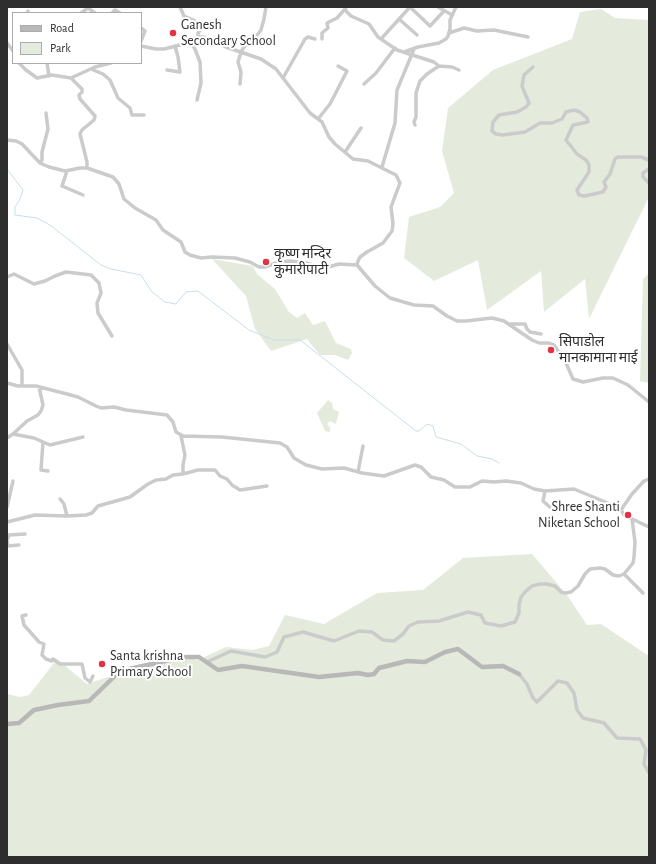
<!DOCTYPE html>
<html>
<head>
<meta charset="utf-8">
<style>
	body { margin:0 }
	#map { position:relative; width:656px; height:864px; overflow:hidden; background:#fff; font-family:"Alegreya Sans",sans-serif }
	canvas { display:block }
	.frame { position:absolute; inset:0; border:8px solid #2e2e2e; pointer-events:none }
	.legend { position:absolute; left:12px; top:12px; width:130px; height:52px; box-sizing:border-box; background:#fff; border:1px solid #ababab; margin:0; padding:5px 7px; list-style:none; font-size:12px; color:#2e2e2e }
	.legend li { display:flex; align-items:center; gap:8px; height:20px }
	.legend b { width:20px; border:1px solid #ababab }
</style>
</head>
<body>
<div id="map">
<canvas width="656" height="864"></canvas>
<div class="frame"></div>
<ul class="legend">
<li><b style="height:5px;background:#b8b8b8"></b>Road</li>
<li><b style="height:11px;background:#e4ebdc"></b>Park</li>
</ul>
</div>
<script>
const ctx = document.querySelector('canvas').getContext('2d');
ctx.lineJoin = 'round';
function fillPath(path, color) {
  ctx.fillStyle = color;
  ctx.fill(path, 'evenodd');
}
function poly(rows) {
  const path = new Path2D();
  for (const r of rows) {
    path.moveTo(r[0], r[1]);
    for (let i = 2; i < r.length; i += 2) path.lineTo(r[i], r[i + 1]);
  }
  return path;
}
function trace(path, color, width, dash) {
  ctx.strokeStyle = color;
  ctx.lineWidth = width;
  ctx.lineCap = dash ? 'butt' : 'round';
  ctx.setLineDash(dash || []);
  ctx.stroke(path);
}
function drawText(font, color, halo, rows, align = 'center') {
  ctx.font = font + ' "Alegreya Sans","Noto Sans Devanagari",sans-serif';
  ctx.lineWidth = 4;
  ctx.setLineDash([]);
  ctx.textBaseline = 'middle';
  ctx.strokeStyle = halo;
  ctx.fillStyle = color;
  for (const [text, x, y, turn = 0] of rows) {
    ctx.save();
    ctx.translate(x, y);
    ctx.rotate((+turn || 0) * Math.PI / 180);
    ctx.textAlign = isNaN(turn) ? turn : align;
    if (halo) ctx.strokeText(text, 0, 0);
    ctx.fillText(text, 0, 0);
    ctx.restore();
  }
}
const green = poly([
	[601,9,615,18,649,20,649,197,589,319,585,279,544,312,541,271,487,310,478,260,434,281,404,258,409,217,440,207,454,193,442,151,448,108,493,70,572,39,580,12],
	[212,259,253,266,257,274,275,289,289,312,297,318,305,313,313,325,325,321,336,343,351,349,352,353,348,360,335,355,320,355,307,339,271,351,255,329,246,296],
	[649,273,649,383,640,381,643,279],
	[328,400,332,403,333,409,339,412,336,424,330,421,327,424,330,427,330,432,325,431,317,413],
	[532,554,567,595,587,625,601,624,649,656,649,857,7,857,7,694,20,697,29,695,57,659,87,684,174,655,198,660,226,647,252,650,269,646,285,615,324,624,377,593,423,590,463,558]
]);
const stream = poly([
	[7,169,23,190,20,199,15,207,15,215,37,218,50,225,101,265,111,269,141,275,152,292,165,302,176,304,186,292,198,291,249,330,274,340,300,340,416,431,419,431,427,424,433,426,436,437,461,444,477,456,492,459,499,463]
]);
const street = poly([
	[180,7,184,16,200,23,203,27,198,33,198,37],
	[345,7,346,11,351,16,369,24,378,37,397,50,434,62,439,66,427,74,420,81,416,93,416,117,414,122,415,125],
	[410,7,430,26,444,11],
	[438,7,452,15],
	[27,13,28,11],
	[81,13,88,8,95,13],
	[112,13,115,10,120,13],
	[399,19,417,35],
	[141,28,145,31,141,41],
	[449,33,464,28,477,31,494,30,528,37],
	[322,39,322,33,328,28,327,23,337,18,345,9],
	[381,39,410,7],
	[190,42,195,49,200,62,201,83,197,100],
	[7,43,13,51],
	[141,46,156,49,164,49,184,44,198,37,204,37,226,47,261,59,276,69,310,113,322,122,329,137,335,144,353,159,368,161,396,175,400,183,391,207,393,224,392,231,383,243,367,252,360,257,358,261,357,265],
	[404,52,418,47,439,43,446,39,448,36,450,29,450,20,456,7],
	[19,63,26,70,37,78,52,75,71,78,95,67,111,63],
	[47,63,49,76],
	[439,66,452,67,459,70],
	[533,67,524,75,522,86,529,103,526,107,517,112,499,115,493,122,492,131,496,134,503,135,525,132,540,123,552,123,562,119,566,112,574,110,580,112,587,118,588,122,573,125,566,140,577,154,586,160,589,165,589,172,577,190,579,195,585,196,603,192,606,187,604,182,610,174,615,159,618,157,641,157,649,160],
	[91,69,103,74,110,80,118,98,130,108,132,115,144,115],
	[167,70,180,72,178,57,175,46],
	[71,78,82,89,82,92,79,95,80,99,95,116,94,120,82,130,80,134,87,162,87,168],
	[283,78,305,39,308,37,315,39],
	[240,84,241,72,238,62,241,52,244,47,255,38,261,30,264,19,266,7],
	[364,84,376,73,395,48],
	[318,119,330,104,347,71,338,66],
	[7,140,16,141,22,144,40,163,49,167,65,171,80,168,87,168,113,177,119,184,124,199,135,208,156,220,163,230,181,242,185,252,190,255,201,258,212,257,235,258,250,262,259,267,265,267,279,262,290,261,306,263,325,268,339,264,357,265,375,286,390,298,414,305,433,306,447,316,457,321,466,321,492,318,504,321,532,340,539,343,549,343,554,345,566,363,573,379,583,382,603,378,613,378,628,385,649,402],
	[345,152,361,128],
	[40,163,42,160,42,152,48,129,46,113],
	[382,167,395,123,397,90,414,49],
	[649,169,643,173,643,177,649,183],
	[67,171,62,186,83,195],
	[7,277,14,274,34,284,45,281,55,276,66,272,91,275,99,283,101,293,97,303,98,313,112,336],
	[510,324,525,324,527,329,530,332,541,334],
	[7,344,22,370,22,386],
	[7,383,18,386,36,386,67,394,78,397,96,406,101,408,114,407,126,410,167,415,173,422,176,432,183,436,222,437,280,443,287,447,294,458,306,465,322,469,344,468,362,473,384,476,415,465,421,467,431,477,444,480,455,487,470,487,482,481,494,482,506,481,521,483,534,489,545,491,574,489,615,506,621,510,624,515,649,527],
	[13,434,27,421,38,415,41,411,43,405,39,387],
	[181,436,185,455,183,465,183,474],
	[7,438,13,434,34,438,50,445,83,437],
	[43,442,41,470,48,471],
	[358,472,363,446],
	[545,491,543,501,551,508],
	[60,499,64,504,67,516],
	[7,507,13,481],
	[621,510,632,494,644,481,649,479],
	[7,522,35,515,67,516,86,515,92,513,98,506,130,497,148,484,156,480,166,479,173,475,183,474,198,470,215,470,220,476,227,479,232,485,240,490,267,486],
	[7,546,19,545],
	[8,546,7,540,9,535,25,534],
	[624,574,643,593],
	[26,615,22,616,24,625,39,642,44,644,42,655,46,659,52,661,53,659,60,664,82,664,85,678,90,682,93,676],
	[207,662,231,651,265,657,277,652,284,637,303,632,334,641,359,631,372,632,383,640,394,641,403,634,409,626,418,622,439,621,468,612,481,615,485,623,501,626,515,622,519,613,519,605,521,597,526,591,532,586,540,584,547,584,555,586,561,592,565,593,571,592,578,586,585,574,590,569,600,568,605,569,613,575,619,576,624,574,633,563,634,557,635,542,632,519],
	[519,674,527,684,533,698,537,702,558,681,567,683,574,693,577,710,583,718,604,723,617,738,640,739,646,750,644,764,649,773]
]);
const secondary = poly([
	[7,724,19,723,34,710,58,705,89,701,120,671,183,657,199,657,218,670,242,666,319,677,358,673,368,675,374,674,379,668,407,661,425,662,445,652,458,649,482,667,503,666,519,674]
]);
const markers = [
	[173,33,4,"#e13345"],
	[266,262,4,"#e13345"],
	[551,350,4,"#e13345"],
	[628,515,4,"#e13345"],
	[102,664,4,"#e13345"]
];
const poiNames = [
	["Ganesh",181,25],
	["Secondary School",181,41],
	["कृष्ण मन्दिर",274,254],
	["कुमारीपाटी",274,270],
	["सिपाडोल",559,342],
	["मानकामाना माई",559,358],
	["Shree Shanti",620,507,"right"],
	["Niketan School",620,523,"right"],
	["Santa krishna",110,656],
	["Primary School",110,672]
];
fillPath(green, '#e4ebdc');
trace(stream, '#c8deeb', 1);
trace(street, '#cbcbcb', 3.5);
trace(secondary, '#b8b8b8', 4.5);
for (const [x, y, r, color] of markers) {
  const dot = new Path2D();
  dot.arc(x, y, r, 0, 2 * Math.PI);
  ctx.fillStyle = color;
  ctx.fill(dot);
  trace(dot, '#fff', 1.5);
}
drawText('14px', '#2e2e2e', '#fff', poiNames, 'left');
</script>
</body>
</html>
